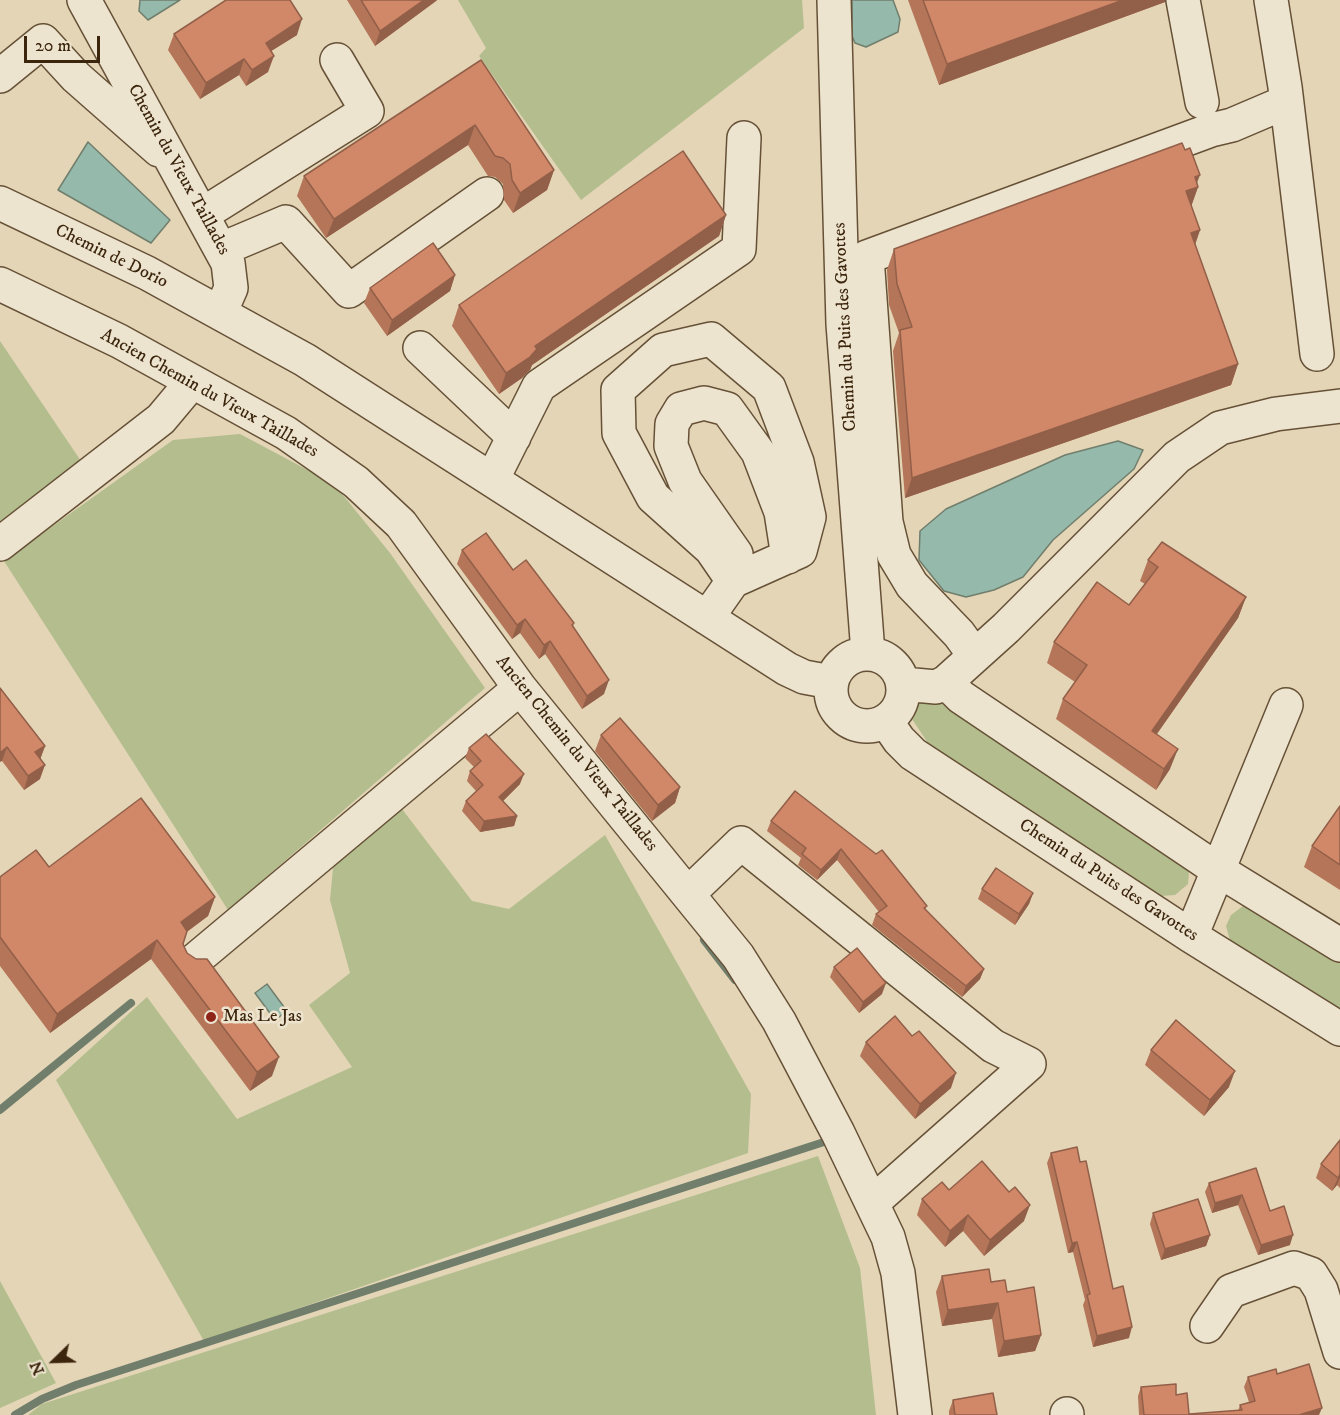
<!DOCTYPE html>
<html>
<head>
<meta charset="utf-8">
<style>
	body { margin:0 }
	#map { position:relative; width:1340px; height:1415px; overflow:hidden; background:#e3d5b6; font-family:"IM FELL DW Pica",serif }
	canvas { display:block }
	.north { position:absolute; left:24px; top:1331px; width:60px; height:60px; -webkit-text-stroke:4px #ede4d0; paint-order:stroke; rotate:247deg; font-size:16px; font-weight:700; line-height:24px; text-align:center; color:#3c250d }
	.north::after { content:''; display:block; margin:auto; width:21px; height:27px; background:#3c250d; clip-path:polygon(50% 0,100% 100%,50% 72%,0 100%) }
	.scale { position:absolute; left:24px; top:36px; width:76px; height:27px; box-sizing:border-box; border:3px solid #3c250d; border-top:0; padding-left:8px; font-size:18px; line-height:21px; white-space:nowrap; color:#3c250d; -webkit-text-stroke:4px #ede4d0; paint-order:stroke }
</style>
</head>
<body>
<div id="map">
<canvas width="1340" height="1415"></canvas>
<div class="north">N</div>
<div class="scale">20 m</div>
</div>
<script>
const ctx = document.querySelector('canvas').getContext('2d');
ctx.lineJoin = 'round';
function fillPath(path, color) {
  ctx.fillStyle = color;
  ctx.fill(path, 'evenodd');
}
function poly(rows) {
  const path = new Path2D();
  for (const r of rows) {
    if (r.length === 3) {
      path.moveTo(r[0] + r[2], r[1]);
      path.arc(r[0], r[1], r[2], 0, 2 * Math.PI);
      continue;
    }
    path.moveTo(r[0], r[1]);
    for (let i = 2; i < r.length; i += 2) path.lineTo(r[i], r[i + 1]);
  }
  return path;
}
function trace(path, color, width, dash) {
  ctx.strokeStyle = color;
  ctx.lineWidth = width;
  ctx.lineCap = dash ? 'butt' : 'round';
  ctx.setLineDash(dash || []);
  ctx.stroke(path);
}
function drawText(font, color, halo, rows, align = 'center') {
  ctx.font = font + ' "IM FELL DW Pica",serif';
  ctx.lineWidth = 5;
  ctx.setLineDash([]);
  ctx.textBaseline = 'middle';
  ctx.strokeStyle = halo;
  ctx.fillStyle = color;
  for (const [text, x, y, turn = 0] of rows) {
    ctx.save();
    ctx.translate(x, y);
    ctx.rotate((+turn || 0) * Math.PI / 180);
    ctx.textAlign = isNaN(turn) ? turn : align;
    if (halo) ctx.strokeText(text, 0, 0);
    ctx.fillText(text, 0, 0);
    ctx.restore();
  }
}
const green = poly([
	[458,0,802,0,804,28,581,200,479,56,486,48],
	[0,341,83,464,0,529],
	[240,434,334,484,390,553,485,688,228,910,4,561,173,440],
	[930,700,944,702,1179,856,1189,872,1188,884,1175,895,1160,896,1136,886,928,743,912,719,911,709,920,703],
	[399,805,472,901,509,909,605,835,751,1094,748,1153,204,1341,56,1080,147,997,237,1119,352,1067,309,1005,350,973,330,900,334,858],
	[1257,904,1340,958,1340,1016,1231,944,1226,926,1231,915,1243,906],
	[818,1156,860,1268,876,1415,28,1415,42,1404],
	[0,1281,56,1383,0,1408]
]);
const water = poly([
	[140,0,180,0,148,20,139,11,140,0],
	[852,0,893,0,900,19,898,32,866,47,855,43,852,36,852,0],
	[88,142,170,220,151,243,58,190,88,142],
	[1118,441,1143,450,1134,469,1053,540,1023,577,994,590,966,597,944,591,919,560,920,531,946,509,1065,455,1118,441],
	[267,984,287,1011,275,1020,255,993,267,984]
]);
const stream = poly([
	[704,940,735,980],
	[0,1110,131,1003],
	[15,1415,42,1399,76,1385,827,1141]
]);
const minor = poly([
	[84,0,228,263,231,288,220,313],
	[834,0,843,324,868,653],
	[1183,0,1202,102],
	[1271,0,1285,87,1317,354],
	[0,76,43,41,76,77,159,150],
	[0,203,147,273,305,360,787,669,804,677,831,682],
	[203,214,367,111,337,60],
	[222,249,286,222,349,291,487,194],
	[0,284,119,341,286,433,356,482,401,524,520,688,738,956,779,1021,838,1133,888,1237,898,1273,915,1415],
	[420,348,514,437],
	[492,480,539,386,739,249,744,138],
	[0,544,161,419,192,382],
	[736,554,685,481,671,446,672,424,681,409,704,403,727,409,758,452,781,512,788,557],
	[707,618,733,581,800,551,809,517,797,462,769,388,711,339,663,350,618,390,619,433,653,497,711,549,733,581],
	[867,690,36],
	[975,656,959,634,912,585,894,555,886,522,867,257,1211,130,1232,125,1286,102],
	[946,682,961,697,1218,870,1340,945],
	[903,684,936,687,946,682,1006,628,1177,457,1220,428,1276,414,1340,406],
	[886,721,899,740,913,754,1191,936,1340,1029],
	[689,893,741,843,993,1046,1029,1064,872,1203],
	[1191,936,1286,705],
	[195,960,520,688],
	[1207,1326,1231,1291,1294,1268,1311,1274,1321,1290,1340,1352],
	[1067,1414,1067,1415]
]);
const wall = poly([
	[347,0,437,0,436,1,375,46],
	[908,0,1165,0,1165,2,939,85],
	[174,34,297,35,271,51,268,72,246,86,239,75,200,99,168,50],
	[481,60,554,170,547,190,513,213,504,200,503,184,495,177,488,176,468,145,326,238,297,196,304,176],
	[1197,183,1198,187,1191,206,1200,230,1195,244,1238,364,1231,385,905,498,893,351,899,333,889,305,887,270,894,249],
	[726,215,719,236,532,365,530,370,522,378,499,394,452,326,459,305],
	[455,275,450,291,387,336,364,303,370,288],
	[462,550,574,623,573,626,604,694,582,709,545,654,539,659,520,633,512,639,457,564],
	[1148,560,1246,597,1238,618,1157,734,1170,769,1156,790,1056,719,1063,699,1075,682,1047,663,1054,642,1129,605,1145,584,1140,581],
	[0,688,45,746,40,759,40,779,24,790,2,761],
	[601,735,680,787,675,803,652,821,595,751],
	[469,748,520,784,503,801,517,816,514,826,480,832,462,811,466,801,476,791,467,781,470,771,474,767,465,758],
	[795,791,927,906,925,910,984,969,980,979,962,997,872,925,876,914,879,912,837,860,817,880,798,865,801,858,767,831,771,821],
	[1340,806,1340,890,1304,867,1312,846],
	[49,867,215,897,208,916,187,932,183,944,187,953,272,1076,250,1091,151,959,50,1033,0,966,0,877],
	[982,889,1033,893,1029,904,1015,925,978,899],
	[834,967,882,994,859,1013,830,977],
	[912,1036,951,1088,915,1119,860,1056,866,1042],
	[1151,1050,1229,1087,1204,1116,1145,1065],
	[1340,1140,1340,1188,1337,1185,1332,1191,1316,1178,1321,1164],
	[1051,1153,1080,1162,1113,1289,1129,1338,1093,1347,1083,1305,1085,1300,1073,1252,1068,1253,1047,1163],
	[1256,1168,1270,1211,1290,1245,1258,1255,1238,1205,1212,1213,1205,1192,1209,1183],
	[949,1190,1024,1221,984,1256,963,1231,945,1247,917,1215,922,1199],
	[1153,1213,1210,1235,1206,1246,1161,1260,1150,1224],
	[942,1276,991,1282,1007,1292,1041,1335,1035,1351,998,1357,992,1319,942,1326,936,1292],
	[1277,1374,1319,1415,1139,1415,1138,1396,1141,1387,1176,1395,1189,1414,1238,1411,1240,1405,1249,1402,1244,1387,1248,1377],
	[953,1400,997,1415,949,1415,949,1411]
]);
const shadedWall = poly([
	[424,0,437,0,436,1,375,46,380,31],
	[1123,0,1165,0,1165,2,939,85,947,64],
	[302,19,297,35,260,58,266,43],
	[274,56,268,72,246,86,252,70],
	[244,59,239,75,200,99,206,83],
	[475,125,468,145,326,238,334,219],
	[554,170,547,190,513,213,520,193],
	[1200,175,1195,188,1198,187,1191,207,1186,191,1195,177],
	[726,215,719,236,532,365,530,370,522,378,499,394,506,373,535,346],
	[1200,230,1193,251,1191,233],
	[455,275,450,291,387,336,392,320],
	[1238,364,1231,385,905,498,912,478],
	[1246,597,1238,618,1144,752,1152,731],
	[525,619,520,633,512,639,517,625],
	[550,641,545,654,539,659,544,645],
	[609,680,604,694,582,709,587,696],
	[45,746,40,760,35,752],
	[7,747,2,761,0,762,0,753],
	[1178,749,1170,769,1156,790,1164,769],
	[45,765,40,779,24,790,28,776],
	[524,774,520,784,496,808,499,797],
	[680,787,675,803,652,821,658,805],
	[517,816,514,826,480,832,484,821],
	[841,849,837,860,817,880,821,870],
	[1033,893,1029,904,1015,925,1019,914],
	[215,897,208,916,174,941,181,922],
	[157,940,151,959,50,1033,57,1014],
	[984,969,980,979,962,997,966,986],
	[886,983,882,994,859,1013,863,1002],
	[279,1057,272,1076,250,1091,257,1072],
	[1235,1071,1229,1087,1204,1116,1210,1100],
	[956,1073,951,1088,915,1119,920,1104],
	[1340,1174,1340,1178,1337,1185,1332,1191,1338,1178],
	[1242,1195,1238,1205,1212,1213,1215,1203],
	[1030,1205,1024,1221,984,1256,990,1240],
	[968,1215,963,1231,945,1247,950,1231],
	[1210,1235,1206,1246,1161,1260,1165,1249],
	[1293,1235,1290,1245,1258,1255,1261,1245],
	[1077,1242,1073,1252,1068,1253,1072,1243],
	[998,1303,992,1319,942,1326,948,1310],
	[1132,1327,1129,1338,1093,1347,1097,1336],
	[1041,1335,1035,1351,998,1357,1004,1341],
	[1322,1408,1319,1415,1299,1415]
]);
const building = poly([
	[226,0,290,0,302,19,266,43,274,56,252,70,244,59,206,83,174,34,226,0],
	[361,0,424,0,380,31,361,0],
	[923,0,1123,0,947,64,923,0],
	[481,60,554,170,520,193,512,180,510,164,503,158,495,156,475,125,334,219,304,176,481,60],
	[1182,143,1185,150,1190,148,1200,175,1195,177,1198,187,1186,191,1200,230,1191,233,1238,364,912,478,900,330,912,327,897,284,894,249,1182,143],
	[683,151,726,215,535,346,537,349,530,357,506,373,459,305,683,151],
	[433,243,455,275,392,320,370,288,433,243],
	[486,533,513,570,526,560,574,623,572,625,609,680,587,696,550,641,544,645,525,619,517,625,462,550,486,533],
	[1162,542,1246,597,1152,731,1178,749,1164,769,1063,699,1087,665,1054,642,1097,582,1129,605,1158,567,1148,560,1162,542],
	[0,688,45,746,35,752,45,765,28,776,7,747,0,753,0,688],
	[620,718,680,787,658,805,601,735,620,718],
	[486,734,524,774,499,797,517,816,484,821,466,801,483,785,470,771,481,761,469,748,486,734],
	[795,791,876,854,882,850,927,906,924,908,984,969,966,986,876,914,887,906,841,849,821,870,802,854,806,848,771,821,795,791],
	[141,798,215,897,181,922,187,931,183,944,187,953,196,959,207,959,279,1057,257,1072,157,940,57,1014,0,937,0,877,36,850,49,867,141,798],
	[1340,806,1340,865,1312,846,1340,806],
	[996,868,1033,893,1019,914,982,889,996,868],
	[857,948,886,983,863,1002,834,967,857,948],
	[895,1016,912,1036,919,1031,956,1073,920,1104,866,1042,895,1016],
	[1176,1020,1235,1071,1210,1100,1151,1050,1176,1020],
	[1340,1140,1340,1174,1338,1178,1321,1164,1340,1140],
	[1077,1147,1080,1162,1086,1161,1113,1289,1123,1286,1132,1327,1097,1336,1087,1295,1090,1294,1077,1242,1072,1243,1051,1153,1077,1147],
	[982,1161,1009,1192,1015,1187,1030,1205,990,1240,968,1215,950,1231,922,1199,942,1182,949,1190,982,1161],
	[1256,1168,1270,1211,1284,1206,1293,1235,1261,1245,1242,1195,1215,1203,1209,1183,1256,1168],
	[1198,1199,1210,1235,1165,1249,1153,1213,1198,1199],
	[989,1269,991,1282,1005,1280,1007,1292,1034,1287,1041,1335,1004,1341,998,1303,948,1310,942,1276,989,1269],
	[1309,1364,1322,1408,1299,1415,1144,1415,1141,1387,1176,1384,1176,1395,1187,1393,1189,1414,1242,1410,1240,1405,1255,1401,1248,1377,1276,1369,1277,1374,1309,1364],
	[993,1393,997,1415,955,1415,953,1400,993,1393]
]);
const markers = [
	[211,1017,6,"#8f2418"]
];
const streetNames = [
	["Chemin du Vieux Taillades",178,170,61],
	["Chemin de Dorio",111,257,26],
	["Chemin du Puits des Gavottes",846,327,-93],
	["Ancien Chemin du Vieux Taillades",209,394,29],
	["Ancien Chemin du Vieux Taillades",576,754,51],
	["Chemin du Puits des Gavottes",1108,881,33]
];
const poiNames = [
	["Mas Le Jas",223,1017]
];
fillPath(green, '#b3bd8e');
fillPath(water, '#95b9ab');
trace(water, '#717e6c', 1.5);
trace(stream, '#717e6c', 8);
trace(minor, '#665137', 36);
trace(minor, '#ede4d0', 33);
fillPath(wall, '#b47559');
fillPath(shadedWall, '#925f49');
fillPath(building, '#d18868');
trace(building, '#925f49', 1.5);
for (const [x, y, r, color] of markers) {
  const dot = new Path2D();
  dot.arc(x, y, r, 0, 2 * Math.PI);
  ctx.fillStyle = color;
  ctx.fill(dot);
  trace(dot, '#ede4d0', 2);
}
drawText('18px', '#3c250d', '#ede4d0', streetNames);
drawText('18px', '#3c250d', '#ede4d0', poiNames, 'left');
</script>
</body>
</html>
